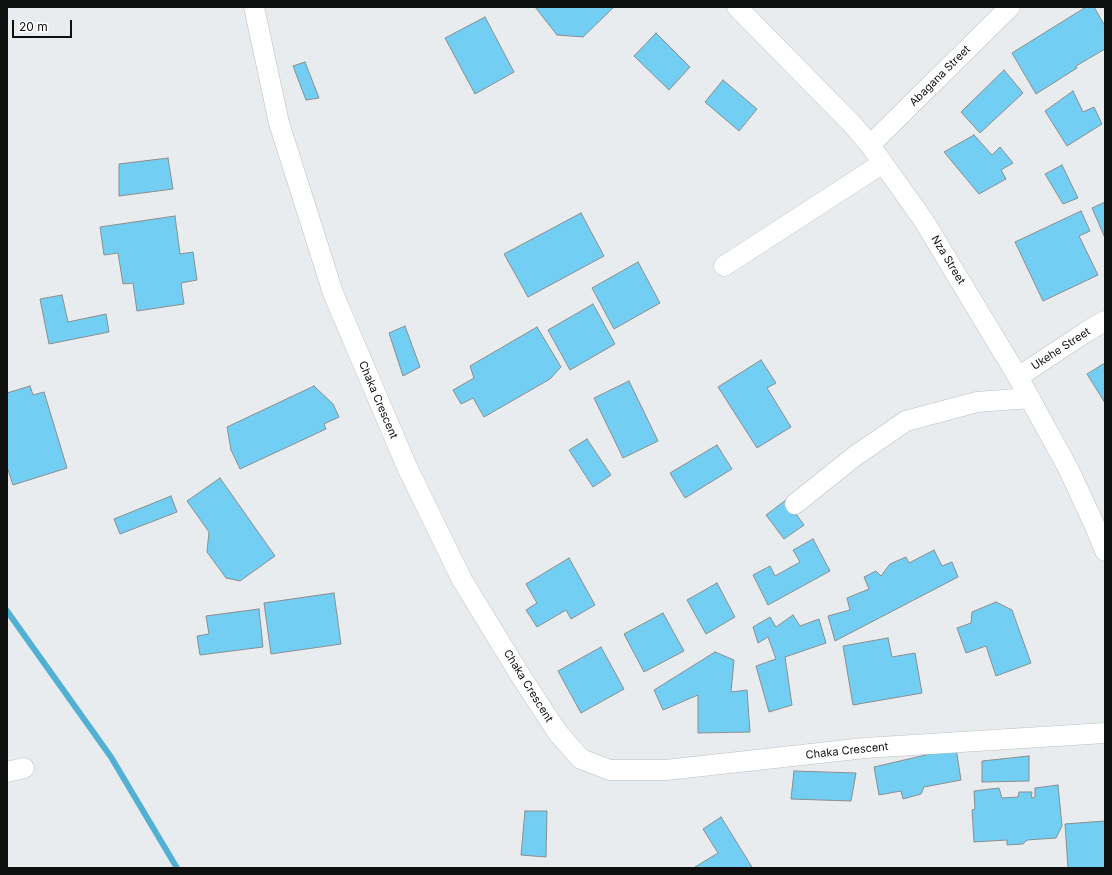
<!DOCTYPE html>
<html>
<head>
<meta charset="utf-8">
<style>
	body { margin:0 }
	#map { position:relative; width:1112px; height:875px; overflow:hidden; background:#e9ecee; font-family:Inter,sans-serif }
	canvas { display:block }
	.frame { position:absolute; inset:0; border:8px solid #0e0f0f; pointer-events:none }
	.scale { position:absolute; left:12px; top:20px; width:60px; height:18px; box-sizing:border-box; border:2px solid #0e0f0f; border-top:0; padding-left:5px; font-size:12px; line-height:14px; white-space:nowrap; color:#0e0f0f; -webkit-text-stroke:3px #fff; paint-order:stroke }
</style>
</head>
<body>
<div id="map">
<canvas width="1112" height="875"></canvas>
<div class="frame"></div>
<div class="scale">20 m</div>
</div>
<script>
const ctx = document.querySelector('canvas').getContext('2d');
ctx.lineJoin = 'round';
function poly(rows) {
  const path = new Path2D();
  for (const r of rows) {
    path.moveTo(r[0], r[1]);
    for (let i = 2; i < r.length; i += 2) path.lineTo(r[i], r[i + 1]);
  }
  return path;
}
function trace(path, color, width, dash) {
  ctx.strokeStyle = color;
  ctx.lineWidth = width;
  ctx.lineCap = dash ? 'butt' : 'round';
  ctx.setLineDash(dash || []);
  ctx.stroke(path);
}
function fillPath(path, color) {
  ctx.fillStyle = color;
  ctx.fill(path, 'evenodd');
}
function drawText(font, color, halo, rows, align = 'center') {
  ctx.font = font + ' Inter,sans-serif';
  ctx.lineWidth = 3;
  ctx.setLineDash([]);
  ctx.textBaseline = 'middle';
  ctx.strokeStyle = halo;
  ctx.fillStyle = color;
  for (const [text, x, y, turn = 0] of rows) {
    ctx.save();
    ctx.translate(x, y);
    ctx.rotate((+turn || 0) * Math.PI / 180);
    ctx.textAlign = isNaN(turn) ? turn : align;
    if (halo) ctx.strokeText(text, 0, 0);
    ctx.fillText(text, 0, 0);
    ctx.restore();
  }
}
const stream = poly([
	[7,611,111,757,177,868]
]);
const building = poly([
	[535,7,614,7,583,37,557,35,535,7],
	[1086,7,1094,7,1105,26,1105,49,1076,66,1077,68,1036,94,1012,53,1086,7],
	[485,17,514,72,475,94,445,38,485,17],
	[656,33,690,67,669,90,634,56,656,33],
	[305,62,319,98,306,100,293,66,305,62],
	[1004,70,1023,93,980,133,961,112,1004,70],
	[723,80,757,109,739,131,705,102,723,80],
	[1073,91,1083,112,1094,107,1102,124,1067,146,1045,111,1073,91],
	[974,135,992,155,1000,147,1013,163,1001,170,1006,179,979,194,944,152,974,135],
	[168,158,173,189,119,196,119,164,168,158],
	[1062,165,1078,198,1063,204,1045,174,1062,165],
	[1105,202,1105,238,1092,208,1105,202],
	[1081,211,1090,231,1079,236,1098,275,1043,301,1015,242,1081,211],
	[581,213,604,256,528,297,504,254,581,213],
	[175,216,180,254,193,252,197,280,181,283,184,304,137,311,133,283,123,284,118,253,104,255,100,227,175,216],
	[638,262,660,303,614,329,592,288,638,262],
	[62,295,68,322,106,314,109,332,49,344,40,299,62,295],
	[593,304,615,344,570,370,548,330,593,304],
	[405,326,420,367,403,376,389,333,405,326],
	[537,327,561,367,550,379,484,417,473,398,461,404,453,390,474,378,470,366,537,327],
	[761,360,776,383,767,388,791,427,757,448,718,387,761,360],
	[1105,363,1105,403,1087,374,1105,363],
	[629,381,658,441,623,458,594,398,629,381],
	[30,386,33,395,44,392,67,468,13,485,7,467,7,393,30,386],
	[314,386,333,404,339,417,324,424,326,429,240,469,231,450,227,427,314,386],
	[587,439,611,475,593,487,569,450,587,439],
	[717,445,732,469,685,498,670,473,717,445],
	[220,478,275,556,240,581,226,578,207,552,209,532,187,501,220,478],
	[171,496,177,512,120,534,114,519,171,496],
	[786,500,804,525,784,539,766,515,786,500],
	[813,539,830,571,768,605,753,575,770,566,775,576,800,562,793,550,813,539],
	[934,550,942,566,952,562,958,577,835,641,828,616,850,610,847,598,869,589,864,577,876,571,881,576,890,564,906,557,909,563,934,550],
	[569,558,595,605,571,619,566,610,537,627,526,610,537,603,526,584,569,558],
	[717,583,735,617,706,634,687,600,717,583],
	[334,593,341,644,271,654,264,603,334,593],
	[996,602,1012,610,1031,663,996,676,986,646,966,653,957,628,971,623,972,612,996,602],
	[259,609,263,647,200,655,197,636,209,634,206,616,259,609],
	[663,613,684,651,644,672,624,634,663,613],
	[793,615,800,626,819,619,826,643,785,657,792,705,769,712,756,666,776,659,768,637,758,643,753,627,770,617,776,627,793,615],
	[888,638,892,657,915,653,922,693,853,705,843,646,888,638],
	[601,647,624,689,581,713,558,671,601,647],
	[715,652,734,660,731,692,747,690,750,732,698,733,698,695,663,710,654,690,715,652],
	[956,748,961,780,924,787,921,794,903,799,901,791,879,795,874,767,956,748],
	[1029,756,1029,781,982,782,982,761,1029,756],
	[794,771,856,773,851,801,791,799,794,771],
	[1058,785,1062,826,1056,838,1027,840,1023,844,1007,845,1007,840,974,842,972,810,975,809,974,791,999,788,1002,798,1018,797,1019,792,1032,792,1031,798,1035,797,1035,788,1058,785],
	[525,811,547,811,546,857,521,855,525,811],
	[721,817,752,867,750,868,696,868,695,867,718,853,703,829,721,817],
	[1105,821,1105,868,1068,868,1065,824,1105,821]
]);
const minor = poly([
	[254,7,279,123,333,293,407,467,462,580,522,678,558,733,581,759,610,770,666,770,865,748,1105,733],
	[737,7,852,124,870,145,924,221,1018,377,1068,468,1094,524,1105,551],
	[870,145,1010,7],
	[724,266,883,163],
	[1018,377,1086,332,1105,321],
	[795,504,855,456,906,421,977,402,1030,398],
	[7,772,24,768]
]);
const streetNames = [
	["Abagana Street",940,76,-45],
	["Nza Street",948,260,59],
	["Ukehe Street",1061,349,-33],
	["Chaka Crescent",378,400,67],
	["Chaka Crescent",528,686,58],
	["Chaka Crescent",847,751,-6]
];
trace(stream, '#52b0d3', 6);
fillPath(building, '#72cff3');
trace(building, '#8b8e8f', 1);
trace(minor, '#bcc0c1', 21);
trace(minor, '#fff', 20);
drawText('11px', '#0e0f0f', '#fff', streetNames);
</script>
</body>
</html>
